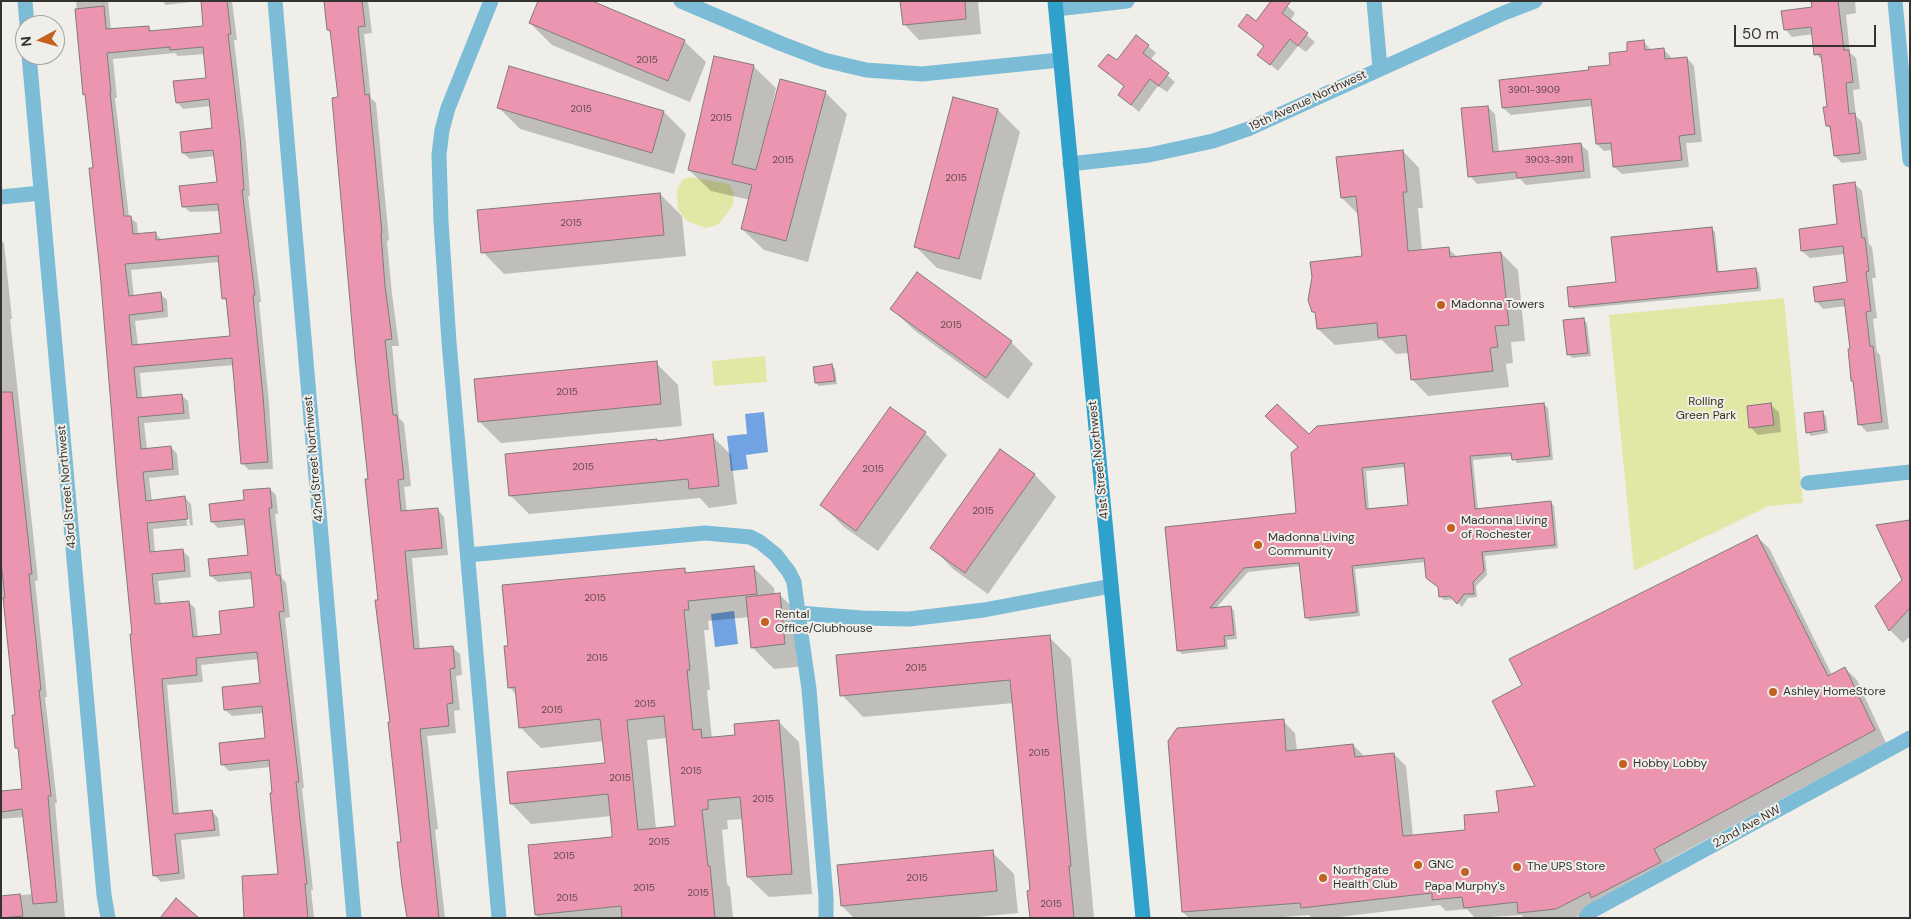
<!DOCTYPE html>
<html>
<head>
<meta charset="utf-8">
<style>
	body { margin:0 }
	#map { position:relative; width:1911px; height:919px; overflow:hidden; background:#f0eee9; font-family:"DM Sans",sans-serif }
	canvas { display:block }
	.frame { position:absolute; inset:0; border:2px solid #343331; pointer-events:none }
	.north { position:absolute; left:15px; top:15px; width:50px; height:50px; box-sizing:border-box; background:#f0eee9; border:1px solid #a5a39f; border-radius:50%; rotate:264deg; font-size:14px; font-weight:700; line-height:20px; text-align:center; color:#343331 }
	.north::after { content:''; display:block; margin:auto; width:18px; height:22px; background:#c26120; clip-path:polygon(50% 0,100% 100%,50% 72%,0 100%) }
	.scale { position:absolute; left:1734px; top:25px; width:142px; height:22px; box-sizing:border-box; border:2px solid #343331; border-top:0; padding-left:6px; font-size:15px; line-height:18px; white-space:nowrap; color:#343331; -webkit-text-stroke:4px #f0eee9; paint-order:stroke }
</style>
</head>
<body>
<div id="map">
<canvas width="1911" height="919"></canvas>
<div class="frame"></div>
<div class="north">N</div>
<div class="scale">50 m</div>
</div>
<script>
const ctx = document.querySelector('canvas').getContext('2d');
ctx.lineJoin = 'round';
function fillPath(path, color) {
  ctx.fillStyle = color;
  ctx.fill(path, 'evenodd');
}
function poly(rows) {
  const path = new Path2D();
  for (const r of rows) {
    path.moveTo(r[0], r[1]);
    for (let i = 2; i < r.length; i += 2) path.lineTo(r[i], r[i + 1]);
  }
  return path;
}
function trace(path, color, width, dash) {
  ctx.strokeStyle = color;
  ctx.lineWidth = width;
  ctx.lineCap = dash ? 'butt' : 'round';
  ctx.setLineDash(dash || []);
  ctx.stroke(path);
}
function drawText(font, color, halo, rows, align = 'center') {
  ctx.font = font + ' "DM Sans",sans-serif';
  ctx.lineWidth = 4;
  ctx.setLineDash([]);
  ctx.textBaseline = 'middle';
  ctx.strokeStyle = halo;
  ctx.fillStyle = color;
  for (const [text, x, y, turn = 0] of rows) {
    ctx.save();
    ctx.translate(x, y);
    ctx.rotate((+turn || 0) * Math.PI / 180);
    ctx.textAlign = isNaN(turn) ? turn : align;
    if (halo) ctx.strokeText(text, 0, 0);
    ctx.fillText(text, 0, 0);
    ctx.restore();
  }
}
const green = poly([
	[689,177,729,184,734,193,733,205,720,223,715,226,705,228,686,220,678,209,677,191,682,180],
	[1784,298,1803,503,1769,506,1634,571,1609,315],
	[765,356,767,382,714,386,712,361]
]);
const water = poly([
	[764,412,768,452,746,455,748,469,731,471,727,436,747,434,745,414],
	[734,611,738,644,715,647,711,614]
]);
const shadow = poly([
	[76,1,108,1,111,30,148,27,153,32,205,27,202,1,232,1,237,40,234,40,246,143,250,196,248,196,261,302,259,302,269,403,273,469,249,470,243,464,234,365,140,373,142,399,181,395,188,401,190,419,144,423,147,449,171,447,177,454,179,475,149,478,152,501,185,498,191,504,193,525,153,529,155,553,182,550,189,557,191,577,158,581,161,605,188,602,195,608,198,637,222,635,256,608,253,579,218,582,211,576,250,556,246,525,218,528,212,522,270,489,276,495,278,514,275,514,282,578,286,583,290,617,285,618,304,788,302,788,313,890,311,890,314,918,245,918,279,876,271,767,229,771,223,765,266,739,264,713,232,716,225,710,261,684,259,659,201,665,203,682,167,685,179,815,212,811,218,818,220,836,181,840,185,879,161,882,154,875,94,169,81,62],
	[175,53,178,56,205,54,207,79,177,102,183,109,211,106,214,130,183,153,190,159,215,156,218,183,183,206,190,212,220,211,222,234,162,240,155,233,138,235,137,223,129,217,115,98,117,98,113,59],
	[219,262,223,298,228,303,231,337,138,345,135,321,168,317,167,300,160,294,134,297,131,270],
	[185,503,187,503,190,525,187,525],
	[162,1,199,1,166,5],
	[325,1,368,1,372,33,364,34,371,98,376,103,389,240,387,241,392,294,399,346,392,346,399,418,404,423,411,486,404,487,407,512,437,509,444,517,448,555,412,558,420,650,452,647,460,654,462,675,456,676,460,710,454,711,456,733,427,736,438,829,435,830,445,918,407,918,369,480,339,98,332,34,328,30],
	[902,1,978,1,981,34,919,40,904,24],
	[1282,1,1295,13,1290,21,1315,42,1306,52,1298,46,1278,71,1259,55,1264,47,1239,26,1256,22],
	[1813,1,1855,1,1856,13,1846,15,1850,53,1856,58,1860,89,1853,90,1856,116,1862,122,1867,160,1842,163,1835,156,1832,130,1827,125,1829,108,1823,61,1816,54,1813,34,1792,37,1785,29,1814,8],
	[530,23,684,41,706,62,690,102,552,45],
	[1137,36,1156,53,1150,60,1175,82,1167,92,1158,86,1139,112,1119,95,1125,87,1100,66,1117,62],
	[1644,42,1651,50,1663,49,1671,57,1671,60,1687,58,1694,66,1702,142,1686,143,1689,167,1622,174,1614,167,1613,150,1604,151,1597,144,1593,106,1511,115,1503,108,1590,71,1611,66],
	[715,58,754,67,776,88,769,119,771,120,825,92,847,114,808,262,764,250,742,229,750,200,711,191,689,170],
	[954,98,998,110,1020,132,981,280,937,268,915,246],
	[498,107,664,112,686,134,674,174,520,129],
	[1488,107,1495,114,1499,152,1580,144,1588,151,1591,178,1526,185,1520,179,1477,184,1470,176],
	[1403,151,1419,168,1423,208,1418,208,1422,251,1448,248,1458,258,1501,253,1518,270,1525,341,1511,342,1513,363,1506,364,1509,387,1428,396,1412,379,1409,353,1396,354,1382,340,1335,345,1318,329,1317,315,1313,311,1363,257,1358,214,1342,198],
	[1855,184,1862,191,1869,244,1872,247,1876,278,1872,278,1877,318,1873,319,1877,352,1880,355,1889,429,1867,432,1860,425,1855,383,1852,381,1852,350,1846,306,1823,309,1816,301,1849,283,1845,254,1810,258,1802,251,1800,230,1839,225],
	[660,194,682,216,686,256,504,274,483,252],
	[1711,228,1715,232,1719,273,1756,270,1759,273,1761,291,1574,309,1570,306,1618,283],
	[1,241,4,243,12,319,10,319,38,580,35,581,47,697,45,697,57,803,55,803,65,918,2,918,1,897,33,894,24,817,1,819,1,793,24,790,20,750,17,747,17,716,4,599,1,600,1,573,4,573,1,549],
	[917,274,1011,342,1033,364,1008,399,914,330,892,309],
	[1584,320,1587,323,1591,356,1572,358,1569,354],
	[656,363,678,385,682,426,501,443,479,421],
	[832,366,835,369,837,384,819,386,816,383],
	[1544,404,1548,408,1553,460,1517,463,1513,456,1473,460,1478,510,1550,502,1554,506,1558,548,1485,556,1487,575,1476,586,1477,597,1468,598,1462,607,1455,599,1444,600,1440,596,1439,588,1426,562,1355,569,1360,616,1310,621,1306,617,1301,566,1248,572,1216,608,1231,607,1234,611,1237,639,1227,640,1228,649,1182,654,1178,650,1166,528,1298,514,1310,436],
	[1405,467,1410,506,1369,510,1366,471],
	[1771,405,1779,412,1781,432,1758,435,1750,427],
	[1822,413,1826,416,1828,433,1811,436,1808,432],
	[925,433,947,455,878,551,844,527,822,505],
	[712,436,731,455,737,504,709,508,700,498,529,514,510,495,658,442],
	[1000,451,1035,475,1056,497,988,594,953,569,932,547],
	[1910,521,1910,636,1903,643,1890,630,1903,581],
	[1756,536,1769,548,1832,675,1845,668,1857,680,1886,743,1665,862,1672,874,1600,905,1574,918,1524,918,1521,915,1475,918,1467,909,1446,911,1440,905,1330,918,1312,918,1309,915,1270,918,1189,918,1183,912,1283,721,1295,733,1297,751,1353,745,1365,757,1394,754,1406,766,1413,836,1467,831,1500,813,1537,787,1524,685],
	[753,567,774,588,775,595,779,594,801,616,806,666,774,669,752,647,749,617,708,621,709,630,704,630,710,690,707,690,712,739,736,736,778,721,799,742,812,894,769,897,748,877,743,819,727,820,728,829,722,830,727,884,730,887,733,918,539,918,536,915,613,838,612,816,531,824,511,803,606,764,604,741,541,748,520,727,517,695,509,687,509,647,684,569,689,574],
	[667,738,676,827,656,829,647,740],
	[1049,637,1071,659,1094,918,1031,918,1031,892,1014,703,863,717,842,695],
	[992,852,1014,874,1018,913,967,918,854,918,842,906]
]);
const building = poly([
	[201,1,227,1,231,34,228,34,240,136,244,190,242,190,255,295,253,296,263,396,268,462,241,464,232,358,134,367,137,398,182,394,184,413,138,417,141,449,171,446,173,469,143,472,146,501,185,496,188,519,147,523,150,552,183,549,185,571,152,574,155,604,189,601,193,637,221,634,219,611,254,607,251,572,210,576,208,559,248,555,244,519,211,522,209,504,244,500,243,490,270,488,272,508,269,508,276,575,280,575,284,611,279,612,299,782,296,782,307,884,305,884,308,918,244,918,242,876,278,874,270,793,272,793,269,760,221,765,219,743,265,738,262,706,224,710,222,687,260,683,257,652,196,658,197,675,162,679,173,814,212,810,215,830,175,834,179,873,153,876,130,634,132,634,117,479,100,272,89,168,93,168,85,94,83,95,75,9,104,6,106,29,149,26,149,31,203,26,201,1],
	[170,47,170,50,203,47,206,78,173,81,176,103,209,99,212,128,180,132,182,153,213,150,217,182,179,186,182,207,218,204,221,233,156,240,156,232,133,234,131,216,124,216,110,92,111,92,107,53,170,47],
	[218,256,222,299,226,298,230,336,132,345,129,315,163,311,161,292,129,296,125,264,218,256],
	[324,1,362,1,365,26,358,27,365,95,369,94,382,233,381,234,385,286,392,339,385,340,393,415,397,415,404,479,398,480,401,511,438,508,442,548,405,551,414,649,453,646,455,668,450,669,453,703,447,704,449,726,420,729,439,918,407,918,402,886,397,842,401,842,388,722,390,722,375,600,378,600,365,479,368,479,355,358,332,98,338,97,330,30,327,30,324,1],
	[538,1,592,1,685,40,668,81,529,23,538,1],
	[900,1,965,1,966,19,903,25,900,1],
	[1271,1,1291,1,1282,13,1308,33,1298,46,1290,39,1270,65,1257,55,1264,46,1238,26,1247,14,1256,21,1271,1],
	[1811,1,1838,1,1844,50,1849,50,1853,82,1846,83,1849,114,1855,113,1860,153,1834,156,1830,126,1826,126,1823,107,1827,107,1821,54,1814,55,1811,27,1784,30,1781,11,1812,7,1811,1],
	[1136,35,1149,45,1143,53,1169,73,1159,86,1150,79,1131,105,1118,95,1124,86,1098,66,1108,54,1117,60,1136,35],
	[1644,40,1645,50,1664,48,1665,59,1687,57,1695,134,1679,136,1682,160,1613,167,1611,143,1596,144,1591,99,1502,108,1499,80,1589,70,1588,67,1610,65,1609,53,1627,51,1627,42,1644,40],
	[714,56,754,65,732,164,756,170,780,79,826,91,786,241,741,229,752,185,688,170,714,56],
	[509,66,664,111,652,153,497,108,509,66],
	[953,97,998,109,959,259,914,247,953,97],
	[1488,106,1493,152,1581,143,1584,171,1517,178,1516,172,1468,177,1461,108,1488,106],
	[1403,150,1407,192,1403,192,1408,251,1449,247,1450,257,1501,252,1509,325,1495,326,1498,347,1490,348,1493,371,1411,380,1406,335,1378,338,1377,323,1317,329,1315,312,1312,312,1308,300,1312,277,1310,262,1362,256,1356,196,1341,198,1336,157,1403,150],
	[1855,182,1862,238,1865,238,1869,271,1866,272,1871,311,1866,312,1870,346,1873,346,1882,422,1858,425,1853,381,1851,381,1850,369,1848,349,1850,349,1844,299,1815,302,1813,287,1847,282,1843,246,1801,251,1799,229,1837,224,1833,185,1855,182],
	[660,193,664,235,481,253,477,210,660,193],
	[1712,227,1717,272,1756,268,1758,288,1569,307,1567,287,1616,282,1611,237,1712,227],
	[917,272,1012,341,986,378,890,309,917,272],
	[1584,318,1588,353,1567,355,1563,320,1584,318],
	[657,361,661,404,478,422,474,379,657,361],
	[832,364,835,381,815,383,813,367,832,364],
	[1,392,12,392,32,574,29,574,41,690,39,690,51,796,48,796,57,902,33,904,22,809,1,812,1,791,22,789,18,748,15,748,12,715,15,715,3,598,5,598,1,561,1,392],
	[1544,403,1550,456,1512,460,1511,453,1470,456,1475,509,1551,501,1555,545,1482,552,1484,571,1473,582,1474,594,1464,594,1457,604,1450,596,1439,597,1438,587,1426,578,1424,558,1352,566,1357,612,1305,618,1299,563,1244,568,1210,608,1231,606,1234,635,1224,636,1225,646,1177,651,1165,527,1296,513,1291,453,1298,447,1265,416,1277,404,1309,434,1317,426,1544,403],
	[1404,463,1408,505,1366,509,1362,468,1404,463],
	[1771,403,1774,425,1749,428,1747,406,1771,403],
	[890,407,926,432,856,531,820,505,890,407],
	[1823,411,1825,430,1806,433,1804,413,1823,411],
	[713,434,719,486,689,489,688,479,509,496,505,454,657,439,657,441,713,434],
	[1000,449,1035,474,965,573,930,548,1000,449],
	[1910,520,1910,608,1889,631,1875,606,1902,580,1876,525,1910,520],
	[1757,535,1828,676,1845,667,1875,730,1654,849,1661,862,1591,898,1589,892,1556,909,1518,913,1517,902,1464,908,1462,897,1432,900,1432,893,1301,908,1300,903,1182,912,1168,741,1177,728,1284,719,1286,751,1353,744,1355,757,1394,753,1403,836,1465,830,1464,815,1499,812,1496,791,1535,786,1492,701,1522,685,1509,659,1757,535],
	[754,566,757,594,688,601,689,610,684,610,690,670,687,670,693,730,701,729,702,738,735,735,734,724,779,720,792,874,747,877,740,797,708,800,708,809,702,810,708,866,710,866,715,918,622,918,621,906,535,915,528,845,612,837,612,833,608,794,510,804,507,772,605,763,600,719,519,728,515,687,508,688,504,646,508,646,502,585,685,568,685,573,754,566],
	[664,716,675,826,638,830,627,720,664,716],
	[780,593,785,644,751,648,746,597,780,593],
	[1050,635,1071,866,1069,866,1074,918,1030,918,1027,891,1030,890,1010,680,840,696,836,655,1050,635],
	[993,850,997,891,841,906,837,865,993,850],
	[20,894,23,916,1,918,1,896,20,894],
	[176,898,199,918,160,918,176,898]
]);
const street = poly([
	[25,1,27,25],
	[275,1,354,918],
	[491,1,448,108,442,130,439,155,441,222,449,342,499,918],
	[681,1,782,44,824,60,866,70,922,74,1060,60],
	[1374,1,1380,68],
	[1895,1,1910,160],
	[1056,9,1127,1],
	[29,55,104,895,108,918],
	[1070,164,1149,155,1213,141,1248,129,1504,13,1535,1],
	[1,197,41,193],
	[1808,483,1910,472],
	[468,555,705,533,750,537,760,542,776,555,789,572,794,582,798,613,809,689,826,897,826,918],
	[798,613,862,618,909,619,984,610,1111,586],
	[1586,918,1590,912,1634,888,1910,738]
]);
const secondary = poly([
	[1055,1,1143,918]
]);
const markers = [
	[1441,305,5,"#c26120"],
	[1451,528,5,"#c26120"],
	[1258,545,5,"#c26120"],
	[765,622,5,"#c26120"],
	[1773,692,5,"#c26120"],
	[1623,764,5,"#c26120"],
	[1418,865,5,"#c26120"],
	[1517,867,5,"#c26120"],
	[1465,872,5,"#c26120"],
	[1323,878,5,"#c26120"]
];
const numberNames = [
	["2015",647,60],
	["3901-3909",1534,90],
	["2015",581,109],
	["2015",721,118],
	["2015",783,160],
	["3903-3911",1549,160],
	["2015",956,178],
	["2015",571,223],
	["2015",951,325],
	["2015",567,392],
	["2015",583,467],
	["2015",873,469],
	["2015",983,511],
	["2015",595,598],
	["2015",597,658],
	["2015",916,668],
	["2015",645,704],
	["2015",552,710],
	["2015",1039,753],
	["2015",691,771],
	["2015",620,778],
	["2015",763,799],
	["2015",659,842],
	["2015",564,856],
	["2015",917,878],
	["2015",644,888],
	["2015",698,893],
	["2015",567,898],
	["2015",1051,904]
];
const streetNames = [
	["19th Avenue Northwest",1308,101,-25],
	["42nd Street Northwest",314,459,-95],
	["41st Street Northwest",1099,460,-96],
	["43rd Street Northwest",67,487,-95],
	["22nd Ave NW",1747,827,-29]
];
const poiNames = [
	["Madonna Towers",1451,305],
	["Madonna Living",1461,521],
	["of Rochester",1461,535],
	["Madonna Living",1268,538],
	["Community",1268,552],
	["Rental",775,615],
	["Office/Clubhouse",775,629],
	["Ashley HomeStore",1783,692],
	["Hobby Lobby",1633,764],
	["GNC",1428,865],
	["The UPS Store",1527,867],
	["Northgate",1333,871],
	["Health Club",1333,885],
	["Papa Murphy's",1465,887,"center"]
];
const parkNames = [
	["Rolling",1706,402],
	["Green Park",1706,416]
];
fillPath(green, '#e2e7a5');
fillPath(water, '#71a2e2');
fillPath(shadow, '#0003');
fillPath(building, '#ec95b0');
trace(building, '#807a7c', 1);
trace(street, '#7cbcd7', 15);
trace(secondary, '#30a1ca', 15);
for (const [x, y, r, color] of markers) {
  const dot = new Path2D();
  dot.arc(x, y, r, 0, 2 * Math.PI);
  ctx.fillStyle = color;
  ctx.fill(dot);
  trace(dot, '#f0eee9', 2);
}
drawText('10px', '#624c51', null, numberNames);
drawText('12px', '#343331', '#f0eee9', streetNames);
drawText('12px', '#343331', '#f0eee9', poiNames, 'left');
drawText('12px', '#353713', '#f0eee9', parkNames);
</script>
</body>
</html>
